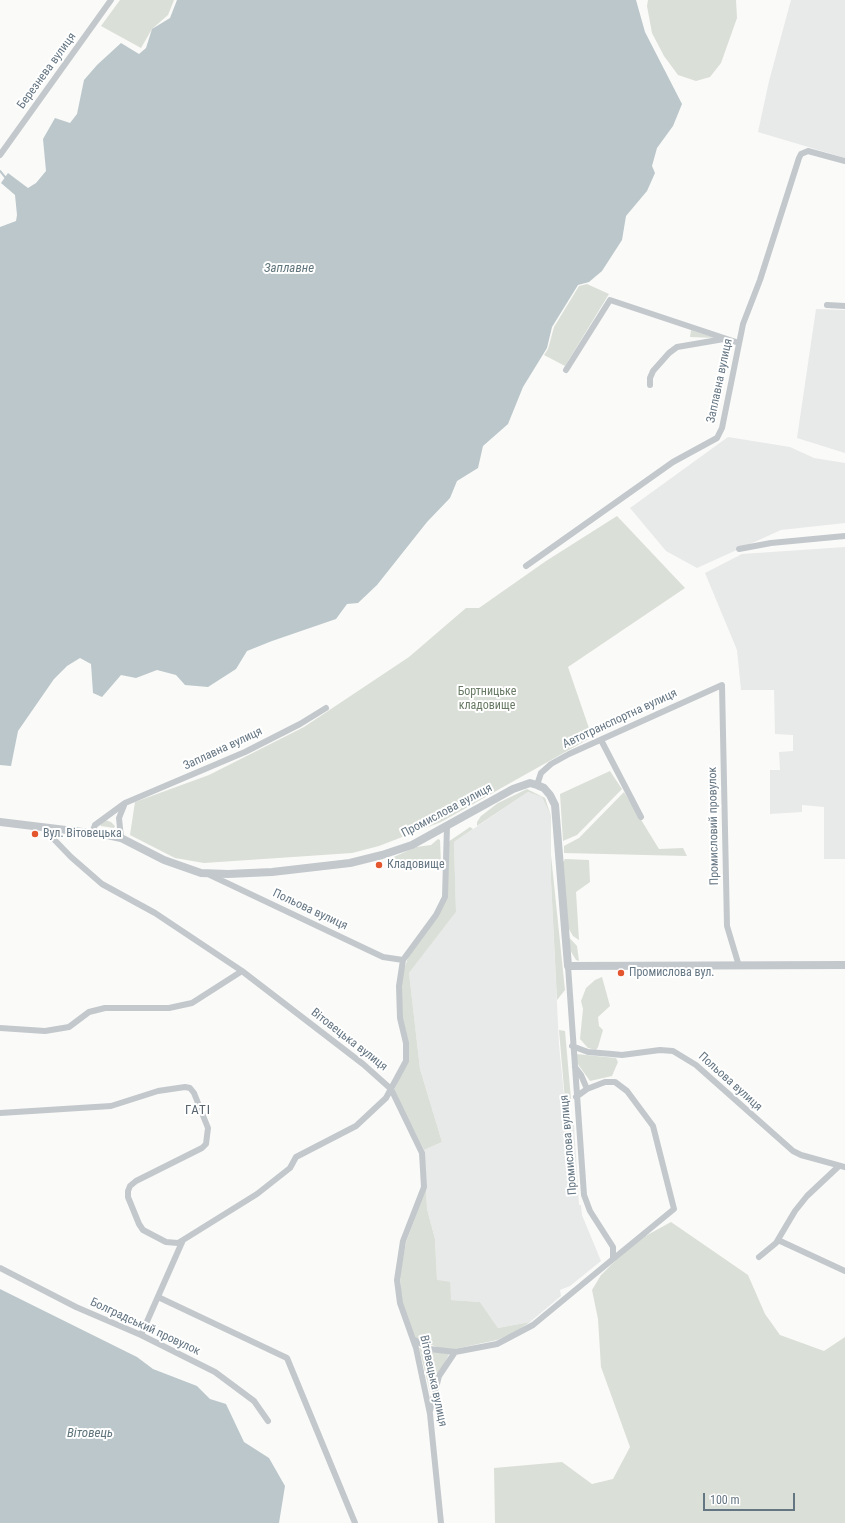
<!DOCTYPE html>
<html>
<head>
<meta charset="utf-8">
<style>
	body { margin:0 }
	#map { position:relative; width:845px; height:1523px; overflow:hidden; background:#fafaf8; font-family:"Roboto Condensed",sans-serif }
	canvas { display:block }
	.scale { position:absolute; left:703px; top:1493px; width:92px; height:18px; box-sizing:border-box; border:2px solid #657683; border-top:0; padding-left:5px; font-size:12px; line-height:14px; white-space:nowrap; color:#657683; -webkit-text-stroke:3px #fff; paint-order:stroke }
</style>
</head>
<body>
<div id="map">
<canvas width="845" height="1523"></canvas>
<div class="scale">100 m</div>
</div>
<script>
const ctx = document.querySelector('canvas').getContext('2d');
ctx.lineJoin = 'round';
function fillPath(path, color) {
  ctx.fillStyle = color;
  ctx.fill(path, 'evenodd');
}
function poly(rows) {
  const path = new Path2D();
  for (const r of rows) {
    path.moveTo(r[0], r[1]);
    for (let i = 2; i < r.length; i += 2) path.lineTo(r[i], r[i + 1]);
  }
  return path;
}
function trace(path, color, width, dash) {
  ctx.strokeStyle = color;
  ctx.lineWidth = width;
  ctx.lineCap = dash ? 'butt' : 'round';
  ctx.setLineDash(dash || []);
  ctx.stroke(path);
}
function drawText(font, color, halo, rows, align = 'center') {
  ctx.font = font + ' "Roboto Condensed",sans-serif';
  ctx.lineWidth = 4;
  ctx.setLineDash([]);
  ctx.textBaseline = 'middle';
  ctx.strokeStyle = halo;
  ctx.fillStyle = color;
  for (const [text, x, y, turn = 0] of rows) {
    ctx.save();
    ctx.translate(x, y);
    ctx.rotate((+turn || 0) * Math.PI / 180);
    ctx.textAlign = isNaN(turn) ? turn : align;
    if (halo) ctx.strokeText(text, 0, 0);
    ctx.fillText(text, 0, 0);
    ctx.restore();
  }
}
const built = poly([
	[791,0,845,0,845,158,758,132,769,81],
	[816,309,845,310,845,453,797,438],
	[728,437,790,447,814,458,845,463,845,523,781,530,697,568,666,551,630,508],
	[845,547,845,859,824,859,824,807,802,805,802,812,770,814,770,770,780,770,779,752,793,751,793,735,775,734,774,690,741,690,737,650,705,573,742,554],
	[528,792,542,797,551,816,551,881,559,1045,567,1124,574,1125,579,1205,581,1205,582,1215,601,1261,570,1286,560,1290,561,1296,530,1322,498,1328,480,1302,451,1300,437,1280,435,1239,427,1209,424,1150,442,1142,420,1069,409,973,456,912,454,842]
]);
const green = poly([
	[120,0,174,0,168,15,152,29,141,48,101,26],
	[648,0,736,0,737,18,721,63,710,77,696,81,678,75,664,56,652,33,647,6],
	[587,284,609,294,565,366,544,355,548,349,554,327,579,286],
	[691,330,716,338,690,337],
	[617,516,685,588,568,667,592,737,441,822,379,846,352,853,204,863,175,858,130,835,135,802,209,775,304,727,409,657,466,608,479,608,546,561],
	[610,771,622,789,577,835,563,841,560,794],
	[527,789,545,798,551,816,542,797,528,792,477,826,477,822,481,816,498,803],
	[624,792,659,849,683,848,687,856,564,853,564,846,579,838],
	[105,820,111,822,115,826,114,828,101,826,100,825],
	[470,827,473,829,454,842,456,912,409,973,420,1069,442,1142,424,1150,394,1090,407,1062,409,1054,402,1017,401,989,403,972,409,955,447,897,448,842],
	[438,839,440,840,441,864,386,868,387,860,416,847,431,845],
	[551,855,565,990,557,1000,551,881],
	[565,859,589,860,590,882,576,892,579,940,573,936,567,926,562,864],
	[566,934,577,946,579,961,576,960,570,950],
	[602,977,610,1006,598,1017,599,1026,603,1030,598,1047,596,1050,588,1048,580,1039,583,1009,581,1001,586,988,595,980],
	[559,1030,565,1031,571,1099,567,1124],
	[576,1054,616,1058,618,1062,612,1076,590,1081,577,1063],
	[426,1188,427,1209,435,1239,437,1280,450,1282,451,1300,480,1302,498,1328,530,1322,515,1332,497,1340,450,1350,437,1347,418,1340,413,1335,401,1298,400,1275,406,1242],
	[671,1222,748,1275,765,1314,780,1335,824,1351,845,1337,845,1523,495,1523,494,1468,562,1462,592,1484,613,1479,630,1447,601,1367,598,1319,592,1290,601,1275,616,1260,640,1239],
	[419,1348,449,1354,430,1392]
]);
const water = poly([
	[177,0,636,0,645,32,682,104,673,126,657,148,652,166,655,173,647,191,626,216,622,240,602,271,589,282,578,285,552,327,547,348,523,387,508,424,483,446,478,468,457,481,450,498,427,522,377,585,358,603,347,604,336,619,272,641,247,651,236,669,208,687,185,685,176,675,157,670,136,678,121,675,102,697,93,693,91,664,80,658,67,666,54,679,18,731,11,766,0,765,0,227,16,221,17,215,15,195,1,183,8,173,28,188,36,183,46,171,43,139,55,118,70,123,77,114,84,80,97,65,121,43,139,54,146,48,152,29,170,18],
	[0,1289,137,1357,153,1369,197,1386,210,1399,226,1404,244,1442,269,1458,285,1486,279,1523,0,1523]
]);
const stream = poly([
	[0,171,5,177]
]);
const minor = poly([
	[0,155,111,0],
	[827,305,845,306],
	[566,370,610,300,739,343],
	[650,385,650,378,653,371,669,353,677,347,724,339],
	[739,549,771,543,845,536],
	[526,566,673,462,717,438,722,428,743,324,760,280,799,158,801,154,808,151,845,161],
	[601,740,641,817],
	[537,785,541,773,551,764,569,754,722,685,727,926,739,966],
	[43,828,71,857,102,884,155,913,242,971,363,1064,391,1089,422,1153,424,1187,403,1241,397,1280,400,1303,416,1348,430,1414,441,1523],
	[92,833,95,825,125,803,245,752,300,724,326,708],
	[121,838,119,818,125,803],
	[210,875,383,957,403,960],
	[0,1028,45,1031,69,1027,89,1012,105,1008,169,1008,192,1003,242,971],
	[572,1046,588,1052,612,1054,622,1055,660,1050,673,1051,696,1065,793,1151,801,1155,845,1167],
	[575,1067,581,1075,587,1089],
	[576,1097,587,1089,605,1082,615,1082,627,1091,653,1126,674,1209,613,1259],
	[0,1113,111,1106,158,1091,185,1087,190,1088,194,1093,208,1128,206,1144,202,1148,136,1181,130,1186,128,1191,128,1197,139,1224,143,1230,166,1242,178,1243,183,1240],
	[778,1240,845,1271],
	[759,1257,776,1243,795,1211,807,1196,839,1166],
	[0,1268,76,1307,141,1335,215,1372,254,1401,268,1421],
	[158,1297,287,1358,355,1523],
	[141,1335,183,1240,257,1194,290,1168,296,1157,356,1126,386,1098,406,1061,406,1043,400,1018,399,986,403,960,436,915,445,897,447,826],
	[413,1339,430,1349,455,1352,497,1344,533,1325,613,1259,613,1247,590,1211,584,1195,568,966],
	[430,1411,439,1376,455,1352]
]);
const tertiary = poly([
	[0,822,107,835,121,838,164,860,201,873,228,874,272,872,350,863,382,855,412,845,513,789,530,783,537,785,544,788,550,795,555,805,568,966,845,965]
]);
const markers = [
	[35,834,4,"#e4572e"],
	[379,865,4,"#e4572e"],
	[621,973,4,"#e4572e"]
];
const streetNames = [
	["Березнева вулиця",47,71,-54],
	["Заплавна вулиця",720,381,-78],
	["Автотранспортна вулиця",620,719,-25],
	["Заплавна вулиця",223,749,-25],
	["Промислова вулиця",447,811,-28],
	["Промисловий провулок",714,826,-91],
	["Польова вулиця",310,910,25],
	["Вітовецька вулиця",349,1040,38],
	["Польова вулиця",730,1082,42],
	["Промислова вулиця",569,1145,-95],
	["Болградський провулок",145,1327,25],
	["Вітовецька вулиця",433,1381,78]
];
const parkNames = [
	["Бортницьке",487,692],
	["кладовище",487,706]
];
const poiNames = [
	["Вул. Вітовецька",43,834],
	["Кладовище",387,865],
	["Промислова вул.",629,973]
];
const waterNames = [
	["Заплавне",289,269],
	["Вітовець",90,1434]
];
const neighbourhoodNames = [
	["ГАТІ",198,1111]
];
fillPath(built, '#e8e9e9');
fillPath(green, '#dadfd7');
fillPath(water, '#bbc7cb');
trace(stream, '#bbc7cb', 2);
trace(minor, '#c3c8cc', 6);
trace(tertiary, '#c3c8cc', 8);
for (const [x, y, r, color] of markers) {
  const dot = new Path2D();
  dot.arc(x, y, r, 0, 2 * Math.PI);
  ctx.fillStyle = color;
  ctx.fill(dot);
  trace(dot, '#fff', 1.5);
}
drawText('12px', '#657683', '#fff', streetNames);
drawText('12px', '#687a64', '#fff', parkNames);
drawText('12px', '#657683', '#fff', poiNames, 'left');
drawText('italic 13px', '#60757c', '#fff', waterNames);
ctx.letterSpacing = '1px';
drawText('13px', '#57646e', '#fff', neighbourhoodNames);
ctx.letterSpacing = '0px';
</script>
</body>
</html>
